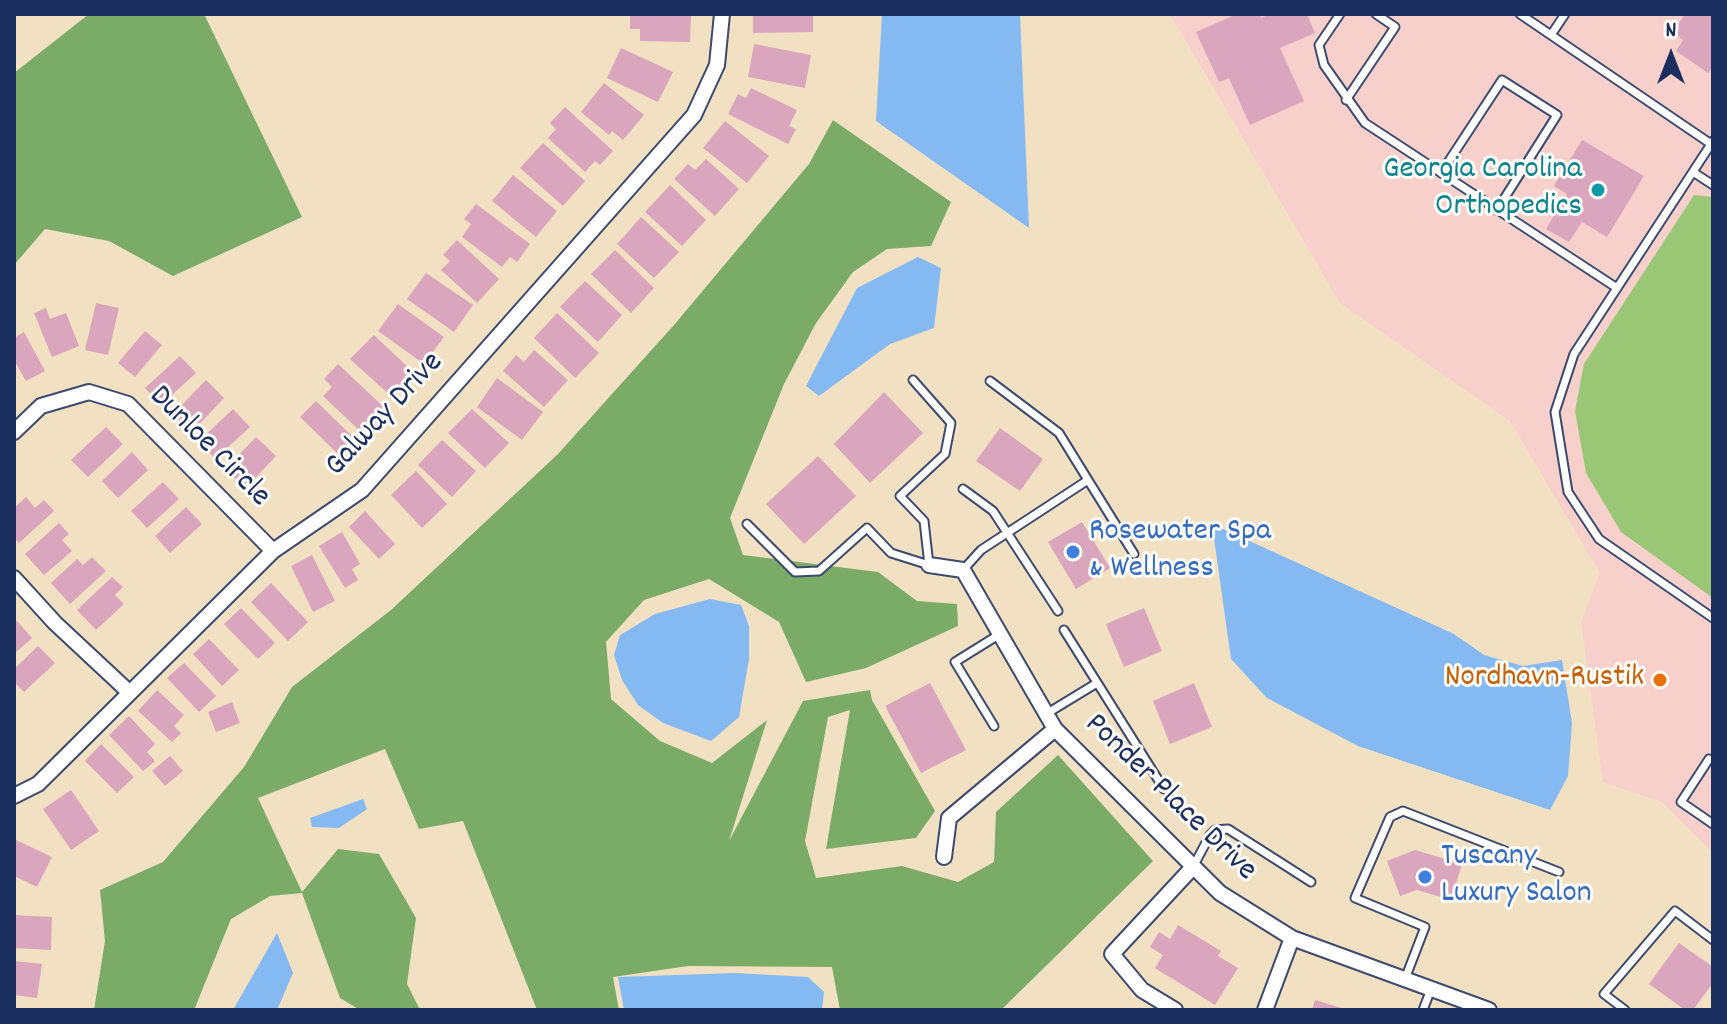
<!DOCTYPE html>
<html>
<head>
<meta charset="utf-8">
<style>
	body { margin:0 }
	#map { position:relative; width:1727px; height:1024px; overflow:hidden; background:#f2e0c2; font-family:Dekko,sans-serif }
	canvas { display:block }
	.frame { position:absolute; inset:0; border:16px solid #1b2f5e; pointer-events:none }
	.north { position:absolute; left:1631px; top:16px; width:80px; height:80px; -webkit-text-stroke:6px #fdfcf7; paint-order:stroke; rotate:0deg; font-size:22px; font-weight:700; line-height:32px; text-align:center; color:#1b2f5e }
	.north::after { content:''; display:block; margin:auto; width:28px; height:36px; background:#1b2f5e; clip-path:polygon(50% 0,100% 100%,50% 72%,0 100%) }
</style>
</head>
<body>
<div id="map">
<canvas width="1727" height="1024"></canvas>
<div class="frame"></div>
<div class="north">N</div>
</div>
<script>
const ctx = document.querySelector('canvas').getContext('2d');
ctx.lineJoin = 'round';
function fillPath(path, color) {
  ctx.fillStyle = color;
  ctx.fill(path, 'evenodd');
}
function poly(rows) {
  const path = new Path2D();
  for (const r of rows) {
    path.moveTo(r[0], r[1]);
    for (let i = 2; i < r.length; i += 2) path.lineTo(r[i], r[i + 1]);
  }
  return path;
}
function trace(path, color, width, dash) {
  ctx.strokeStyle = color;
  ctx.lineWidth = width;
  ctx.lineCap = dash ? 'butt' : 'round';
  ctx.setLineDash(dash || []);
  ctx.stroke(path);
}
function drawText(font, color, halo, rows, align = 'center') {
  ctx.font = font + ' Dekko,sans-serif';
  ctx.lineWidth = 6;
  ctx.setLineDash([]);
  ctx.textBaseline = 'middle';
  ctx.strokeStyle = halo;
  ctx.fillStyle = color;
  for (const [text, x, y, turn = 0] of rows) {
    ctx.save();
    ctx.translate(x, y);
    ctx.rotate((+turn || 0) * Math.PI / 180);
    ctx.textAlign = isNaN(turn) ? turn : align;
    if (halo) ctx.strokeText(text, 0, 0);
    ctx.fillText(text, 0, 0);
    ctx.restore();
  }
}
const built = poly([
	[1170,14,1713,14,1713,853,1662,802,1603,782,1581,622,1600,573,1510,421,1340,303]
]);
const green = poly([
	[1694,195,1713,197,1713,598,1621,532,1586,473,1575,411,1584,364]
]);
const forest = poly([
	[89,14,204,14,302,217,173,276,109,241,45,229,14,265,14,73],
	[833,120,951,202,931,246,887,249,853,272,816,323,784,384,730,518,743,555,878,572,917,601,957,604,958,626,866,668,806,682,779,622,709,579,644,600,606,642,611,699,660,741,712,763,767,720,729,841,803,701,870,690,872,700,935,811,916,838,826,849,850,710,828,717,805,841,816,878,902,866,958,882,994,862,996,812,1058,755,1153,861,1001,1010,840,1010,832,967,688,966,613,977,619,1010,537,1010,463,821,419,829,385,749,258,798,302,892,338,849,379,854,416,918,407,984,420,1010,360,1010,340,998,302,893,270,896,231,919,194,1010,94,1010,105,941,100,890,163,862,244,767,292,687,391,610,558,454,674,325,809,164]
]);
const water = poly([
	[882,14,1020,14,1029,228,876,121],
	[918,257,941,268,934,328,890,344,819,396,806,386,857,288],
	[1212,524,1454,634,1484,655,1523,666,1562,660,1572,723,1568,776,1550,810,1358,746,1267,698,1231,659],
	[710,599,741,605,749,626,749,659,739,717,711,741,663,723,638,705,622,680,614,655,620,635,655,614],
	[363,799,367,809,339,828,312,827,310,818],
	[277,933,293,973,277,1010,233,1010],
	[735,973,808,977,824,992,822,1010,624,1010,618,977]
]);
const building = poly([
	[640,14,691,14,690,42,640,41,640,29,630,29,630,16],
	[753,14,813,14,813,32,753,33],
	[1237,14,1260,14,1261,18,1270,14,1307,14,1315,33,1280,48,1304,101,1250,125,1229,78,1219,82,1196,32],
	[1685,14,1713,14,1713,67,1708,73,1676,51,1683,40,1673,32],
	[754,44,811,55,805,88,748,77],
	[621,48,673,72,658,102,607,78],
	[604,83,644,115,623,140,612,131,609,135,581,112],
	[751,88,797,110,789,126,796,129,788,144,728,114,738,94,746,98],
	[565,107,613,151,600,165,595,161,585,172,548,138,556,129,550,123],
	[725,121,769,156,747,183,703,148],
	[1582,140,1644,176,1607,237,1582,222,1569,242,1546,229,1567,194,1554,186],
	[543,143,585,181,563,206,520,168],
	[706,159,739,189,715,216,674,179,688,164,695,170],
	[513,175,557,211,536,237,492,201],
	[670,185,706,220,682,246,645,212],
	[476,204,530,244,517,262,510,257,502,267,462,237,471,224,464,219],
	[641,217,679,252,654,278,617,244],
	[457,240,499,279,477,303,441,270,450,261,443,255],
	[615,250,654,288,631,313,591,274],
	[426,273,473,305,454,332,407,299],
	[585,281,622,315,598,342,560,307],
	[96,303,119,308,108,355,85,350],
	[398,304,444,337,424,364,378,331],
	[46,308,50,319,66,313,79,346,52,357,34,313],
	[557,313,599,353,575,378,534,338],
	[145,331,162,345,135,377,118,363],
	[24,332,45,371,26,381,14,360,14,338],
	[374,335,415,374,393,398,350,359],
	[534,350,568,380,544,407,503,371,516,355,524,362],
	[180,356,196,373,161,405,145,388],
	[338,364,388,411,374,425,368,420,359,430,323,396,332,387,324,379],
	[497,378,543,412,522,440,477,407],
	[206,380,224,398,191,433,172,415],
	[884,392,923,433,870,483,834,444],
	[316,401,356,440,340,456,300,417],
	[233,409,250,427,215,459,199,441],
	[472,409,509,443,485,468,448,433],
	[106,427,123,444,88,477,71,460],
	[1000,428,1043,459,1020,491,976,461],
	[256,437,276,456,246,488,225,469],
	[442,440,476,471,452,497,418,465],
	[132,452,148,470,118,498,102,481],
	[818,456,856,496,804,544,766,504],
	[416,471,447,504,422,528,391,495],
	[163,482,179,499,147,528,131,511],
	[26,497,35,508,44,500,54,511,19,543,14,537,14,508],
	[186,507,202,524,170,553,155,536],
	[365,511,395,544,379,559,349,527],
	[1082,522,1110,568,1076,589,1048,542],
	[59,523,69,534,62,540,72,551,44,575,25,554],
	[342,532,360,564,352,569,358,580,345,588,319,546],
	[312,555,335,601,313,612,291,566],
	[92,557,106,571,70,604,51,583,77,559,83,565],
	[112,577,123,587,115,595,124,604,96,630,77,610],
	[271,583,308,622,288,641,251,602],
	[241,608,275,643,258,659,224,624],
	[1144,608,1162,651,1124,667,1106,624],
	[17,621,32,638,14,654,14,624],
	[209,639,239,670,222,686,193,654],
	[38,646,55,663,24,692,14,682,14,669],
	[184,663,216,696,199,712,167,678],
	[930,683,966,750,921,773,885,706],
	[1194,683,1212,727,1170,744,1153,701],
	[157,690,184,715,174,726,181,733,172,742,138,711],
	[232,702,240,723,216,732,208,712],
	[129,716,155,744,147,752,155,761,143,771,109,735],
	[101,744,134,777,117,793,85,761],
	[170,756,183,771,165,786,152,771],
	[71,790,99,831,71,850,43,809],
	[14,839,52,857,37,887,14,876],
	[1415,850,1462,864,1451,900,1417,890,1400,896,1387,861],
	[14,915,52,917,51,950,14,948],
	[1178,925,1221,951,1218,956,1238,968,1215,1005,1155,968,1163,955,1150,947,1159,932,1170,939],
	[1679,943,1713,967,1713,983,1693,1010,1685,1010,1649,984],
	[14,961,42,964,37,998,14,995],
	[1315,1000,1345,1009,1345,1010,1312,1010]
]);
const service = poly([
	[1340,14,1319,45,1324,65,1365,123,1617,288],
	[1520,14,1711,144],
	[1551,35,1565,14],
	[1346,100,1395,27,1376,14],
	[1713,141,1574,354,1555,412,1568,492,1599,539,1713,618],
	[1693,172,1713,185],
	[1441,173,1502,80,1557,115,1497,210],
	[1088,480,1134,554],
	[963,489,993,511,1058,611],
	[747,524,795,572,819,571,867,528,891,553,929,565,924,521,900,496,945,454,951,423,913,380],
	[963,570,981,550,1088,480,1059,433,990,381],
	[1064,630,1164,789],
	[1046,714,1097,683],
	[994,726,955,662,1000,634],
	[1709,759,1681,802,1713,824],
	[1193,867,1210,835,1215,830,1228,829,1311,882],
	[1405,979,1425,927,1355,898,1390,817,1403,811,1559,872],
	[1423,1010,1431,989],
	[1625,1010,1604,994,1675,911,1713,940]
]);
const minor = poly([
	[14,432,41,406,89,392,128,404,273,551],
	[929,565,963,570,1055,729,1220,893,1292,938,1489,1010],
	[14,578,55,623,130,693],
	[14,796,38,784,273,551,362,490,694,115,717,65,722,14],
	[944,857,949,818,1055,729],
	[1175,1010,1142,990,1112,954,1193,867],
	[1265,1010,1292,938]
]);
const markers = [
	[1598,190,8,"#0f9aa8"],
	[1073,552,8,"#3f7fe0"],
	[1660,680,8,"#e8710a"],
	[1425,877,8,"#3f7fe0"]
];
const cultureNames = [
	["Georgia Carolina",1582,172],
	["Orthopedics",1582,209]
];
const streetNames = [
	["Galway Drive",386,416,-47],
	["Dunloe Circle",208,448,45],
	["Ponder Place Drive",1169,799,44]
];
const shopNames = [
	["Rosewater Spa",1089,534],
	["& Wellness",1089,571],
	["Tuscany",1441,859],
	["Luxury Salon",1441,896]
];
const foodNames = [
	["Nordhavn-Rustik",1644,680]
];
fillPath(built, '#f7d0cc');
fillPath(green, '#99c776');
fillPath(forest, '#7aac67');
fillPath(water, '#84b9f2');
fillPath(building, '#d9a6bd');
trace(service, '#3b4a6d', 11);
trace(minor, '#3b4a6d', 18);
trace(service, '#fff', 7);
trace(minor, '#fff', 14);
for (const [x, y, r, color] of markers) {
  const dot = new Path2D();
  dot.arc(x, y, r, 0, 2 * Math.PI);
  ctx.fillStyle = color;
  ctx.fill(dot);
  trace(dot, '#fdfcf7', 3);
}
drawText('32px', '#0d838f', '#fdfcf7', cultureNames, 'right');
drawText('32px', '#1b2f5e', '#fdfcf7', streetNames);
drawText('32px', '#366cbe', '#fdfcf7', shopNames, 'left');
drawText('32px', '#c56008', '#fdfcf7', foodNames, 'right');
</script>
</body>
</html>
